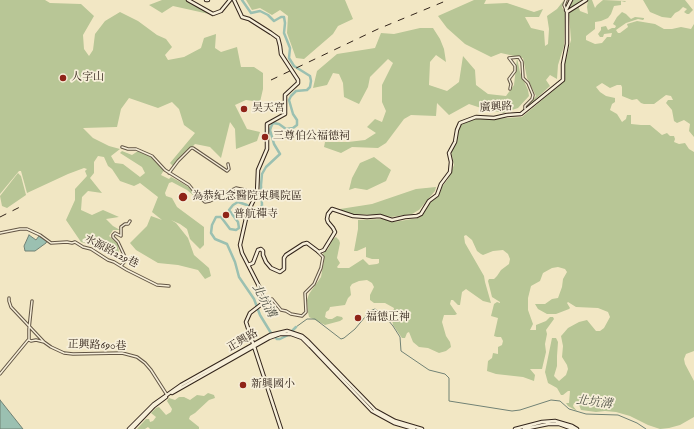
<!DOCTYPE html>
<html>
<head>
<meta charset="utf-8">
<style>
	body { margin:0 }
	canvas { display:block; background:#f2e7c4 }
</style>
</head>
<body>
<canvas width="694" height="429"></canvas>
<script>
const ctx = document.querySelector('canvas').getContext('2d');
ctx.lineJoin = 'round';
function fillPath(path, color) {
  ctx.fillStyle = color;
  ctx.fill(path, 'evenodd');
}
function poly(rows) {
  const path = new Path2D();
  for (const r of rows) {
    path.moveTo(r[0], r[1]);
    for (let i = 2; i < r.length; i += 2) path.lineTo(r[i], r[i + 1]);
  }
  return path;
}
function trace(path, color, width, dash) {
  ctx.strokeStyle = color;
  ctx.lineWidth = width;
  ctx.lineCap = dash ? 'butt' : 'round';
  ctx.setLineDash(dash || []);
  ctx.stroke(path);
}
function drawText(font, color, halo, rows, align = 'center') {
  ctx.font = font + ' "IM FELL English","Noto Serif TC",serif';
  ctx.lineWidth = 3.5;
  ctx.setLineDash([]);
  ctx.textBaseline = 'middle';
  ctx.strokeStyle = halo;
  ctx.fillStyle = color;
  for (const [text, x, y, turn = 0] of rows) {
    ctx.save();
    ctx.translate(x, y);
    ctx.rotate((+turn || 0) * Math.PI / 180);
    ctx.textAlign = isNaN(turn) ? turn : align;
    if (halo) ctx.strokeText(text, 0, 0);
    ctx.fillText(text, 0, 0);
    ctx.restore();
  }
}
const green = poly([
	[0,0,45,0,50,3,81,4,94,16,83,35,84,49,89,56,93,50,95,34,105,21,120,12,138,21,157,35,166,39,172,47,165,55,168,60,184,57,201,48,204,38,216,34,215,48,221,52,237,47,241,67,254,67,263,73,263,89,260,102,246,100,235,105,247,129,260,132,257,141,236,149,235,129,230,122,221,158,210,147,195,144,173,166,170,163,195,133,184,125,179,109,172,102,158,108,129,98,121,109,117,127,83,128,93,138,109,146,120,149,111,156,115,163,123,164,140,177,145,173,142,167,120,153,122,151,132,155,138,151,152,157,164,170,161,175,169,179,171,177,182,183,190,188,200,200,195,197,187,190,172,182,169,183,165,193,166,196,172,198,177,207,204,227,204,245,200,249,190,239,187,229,180,224,171,220,176,223,188,238,194,255,209,268,211,276,205,279,198,270,178,265,158,263,136,250,130,243,147,226,151,216,162,220,152,212,158,197,140,183,134,186,120,181,112,169,108,166,104,157,98,156,94,162,94,173,90,178,102,193,88,191,82,197,81,210,92,215,103,210,119,217,106,219,113,226,120,230,113,230,109,236,118,244,119,253,81,242,66,220,75,200,75,189,87,176,85,171,87,169,84,168,68,174,27,193,21,171,19,171,0,194],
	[162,0,188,0,209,14,173,6,162,13,149,5],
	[246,0,345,0,353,19,338,26,333,34,304,59,296,58,287,33,288,16,280,10,272,15,260,8,252,10],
	[474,0,486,0,484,4,507,3,534,12,543,9,539,17,525,17,531,28,544,31,545,46,548,44,549,29,547,16,557,9,564,0,562,7,565,13,564,46,558,65,557,79,550,75,546,80,550,86,527,107,527,105,536,96,527,78,523,58,501,53,491,57,465,44,447,28,438,16],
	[571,0,585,0,578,5,580,11,588,14,587,7,588,0,592,0,595,8,597,5,603,0,626,1,625,2,621,1,621,5,614,6,611,14,608,18,601,21,595,22,595,29,586,36,586,40,595,44,602,43,607,37,611,37,612,33,604,34,603,37,600,37,598,34,601,30,601,27,606,26,608,30,612,28,615,28,616,26,613,24,617,17,622,12,626,14,631,19,635,17,644,18,644,19,643,20,638,19,626,23,616,30,618,33,620,33,628,27,627,24,637,21,655,24,664,29,672,29,681,27,691,29,694,24,694,137,689,131,690,124,684,120,677,123,674,121,672,110,666,103,668,100,673,100,671,96,666,95,654,104,644,104,641,103,637,99,632,100,622,96,622,87,621,85,617,85,610,88,602,83,596,87,600,92,606,96,615,98,615,102,612,104,610,110,617,114,622,122,626,119,627,115,631,115,631,124,641,125,650,125,662,135,667,133,670,136,674,136,675,139,674,142,679,144,685,143,689,149,694,152,694,351,686,354,684,359,685,364,694,381,694,417,680,425,669,428,660,429,648,425,630,416,616,412,605,411,596,412,581,410,579,405,576,403,574,403,573,406,577,411,568,406,566,403,569,403,570,391,568,391,563,395,561,395,557,388,548,383,545,372,552,338,556,338,558,342,557,356,557,366,554,376,559,381,566,375,568,369,567,365,562,357,563,346,561,336,562,335,568,328,579,322,587,320,596,331,600,331,604,328,610,317,608,312,598,308,576,307,568,302,567,303,570,308,569,309,556,314,547,314,538,309,535,304,545,304,552,299,558,298,562,287,563,279,567,272,565,269,558,267,552,268,543,273,540,281,531,286,528,298,528,310,533,324,530,330,536,330,536,325,546,321,550,317,553,317,554,319,546,330,547,334,545,344,546,352,542,369,530,369,535,375,534,381,523,377,496,374,487,371,488,361,492,358,493,353,498,354,498,347,502,345,503,341,501,337,497,337,494,336,498,318,491,316,494,304,497,302,500,303,500,302,492,297,488,281,489,279,494,279,497,276,501,270,509,264,510,259,508,254,503,250,493,251,483,255,481,254,477,251,472,240,466,235,464,236,465,243,484,276,485,282,491,303,483,301,466,289,462,292,460,305,458,305,453,300,451,300,450,304,457,314,455,315,444,315,442,322,446,336,450,342,451,347,446,351,439,353,428,348,419,347,413,342,409,332,407,333,405,338,402,338,393,325,392,319,390,316,393,312,394,308,385,303,374,303,370,300,370,295,374,287,372,283,367,280,359,281,352,284,350,287,351,295,348,298,345,305,330,307,329,310,326,312,325,317,328,319,332,319,337,316,342,317,343,319,340,321,325,325,309,317,308,312,307,300,309,294,321,277,324,260,323,253,328,249,333,239,336,237,339,240,340,243,337,258,340,263,337,267,338,268,349,268,363,259,369,265,377,264,379,263,379,259,372,259,366,257,366,247,357,251,354,251,358,229,358,220,382,219,394,222,418,218,420,217,428,204,439,196,442,187,448,179,454,165,451,151,457,142,457,129,459,126,472,119,491,119,522,117,560,85,565,78,565,62,571,40,569,14],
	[643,0,685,0,693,10,689,14,687,14,684,12,687,9,683,7,679,11,675,13,671,18,662,17,650,12],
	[420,28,433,28,440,39,444,49,446,62,436,55,430,62,429,85,447,91,459,82,463,56,475,70,476,85,488,94,506,96,514,85,517,58,520,72,528,90,529,96,518,108,503,113,478,107,469,104,449,115,437,103,436,116,411,115,404,119,386,143,378,148,352,147,341,153,324,147,325,142,348,142,365,140,376,133,367,127,375,119,382,122,386,111,382,102,382,85,393,63,388,59,370,77,368,87,359,104,344,97,343,83,339,74,333,73,327,85,313,88,317,71,337,54,375,48,381,33,394,34],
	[374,157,391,170,386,181,367,190,355,188,349,190,352,178,360,163],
	[18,173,21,176,26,195,7,208,2,206,0,196],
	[436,187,435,191,419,210,412,214,391,217,381,215,346,214,340,209,372,204,416,189],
	[208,393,214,395,215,398,209,400,195,413,190,416,189,419,199,427,199,429,150,429,148,427,145,429,137,429,146,419,149,419,150,422,153,421,156,417,151,413,156,408,159,407,166,415,171,412,172,409,167,401,169,398,175,400,179,397,184,397,190,400,197,395,204,396]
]);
const water = poly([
	[29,235,36,240,39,236,47,241,46,243,35,251,25,251,24,246,29,235],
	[0,400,23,429,0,429,0,400]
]);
const stream = poly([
	[296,327,307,319,315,319,341,339,344,338,355,329,370,311,375,309,383,314,393,326,400,337,401,351,429,370,445,374,449,378,449,401,512,411,520,410,551,400,560,401,569,409,586,414,618,415,637,423,646,429]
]);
const river = poly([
	[242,0,251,13,260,11,268,15,274,21,281,17,284,17,285,23,284,33,290,48,289,58,294,66,310,76,311,81,310,87,307,90,296,91,291,96,289,100,293,114,297,120,297,125,293,128,286,129,279,124,273,123,271,127,270,130,274,144,280,154,266,167,262,174,261,185,262,205,260,211,258,211,247,205,238,202,233,205,229,210,238,222,239,228,236,230,230,229,221,217,216,217,212,225,211,233,215,239,227,244,235,262,239,277,254,299,260,315,271,333,277,339,280,339,288,335,296,327]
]);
const street = poly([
	[566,10,564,5,566,0],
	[510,89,511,84,509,79,515,71,515,66,509,58,519,57,522,62,523,78,528,83,533,95,532,99,525,106,525,109],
	[122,147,128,149,136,149,152,156,165,170,189,185,198,196,205,202,210,201,236,188,245,190,255,196],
	[169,173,178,161,191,148,193,148,227,171,229,169,228,164],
	[0,233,20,229,27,229,40,235,51,243,67,242,72,243,75,242,83,247,91,249,108,260,114,262,127,270,157,285,169,286],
	[121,266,125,261,125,257,118,242,113,237,113,235,115,233,121,236,121,227,125,224,128,224,130,221],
	[9,298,9,301,11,307,44,342,51,347,64,353,73,354,122,353,137,357,145,363,151,370,167,395],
	[272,299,281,310,286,311,291,314,302,316,306,312,305,293,314,284,321,268,323,257,318,252],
	[32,301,29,329,29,340,31,341,36,340,44,342],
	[0,374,28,340]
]);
const secondary = poly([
	[188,0,213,14,221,11,230,0],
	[206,0,208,0],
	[234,0,242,17,249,19,271,33,278,38,280,46,281,54,298,80,298,83,285,95,285,114,267,124,267,149,258,170,257,193,247,214,240,245,242,253,264,296,263,303,250,313,246,322,281,429],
	[567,12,586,0],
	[248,265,253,263,258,250,261,249,263,251,263,255,266,262,271,268,280,272,284,269,284,258,286,255,303,244,307,243,319,252,324,250,335,232,333,228,328,222,327,219,328,214,332,209,353,216,367,217,380,216,392,220,405,217,417,216,421,214,429,201,437,195,441,184,450,172,451,162,449,153,455,142,457,130,460,123,476,117,494,118,507,115,521,114,563,80,563,64,567,44,567,12,566,10,571,0],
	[172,393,269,338,280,334,291,334,302,338,310,346,372,411,394,423,414,429],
	[129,429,154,404,181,385,270,335,287,331,302,336,308,341,375,410,395,421,422,429],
	[132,429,154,406,166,397],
	[515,429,542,422,555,421,572,426,577,429],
	[524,429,548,424,559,424,573,429]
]);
const rail = poly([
	[271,80,378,29,448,0],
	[0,217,22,206]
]);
const markers = [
	[63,78,4,"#8f2418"],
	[244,109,4,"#8f2418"],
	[265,137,4,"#8f2418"],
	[183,197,5,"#8f2418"],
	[226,215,4,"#8f2418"],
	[358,318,4,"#8f2418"],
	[243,385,4,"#8f2418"]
];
const poiNames = [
	["人字山",71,78],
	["昊天宮",252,109],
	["三尊伯公福德祠",273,137],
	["為恭紀念醫院東興院區",192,197],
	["普航禪寺",234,215],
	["福德正神",366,318],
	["新興國小",251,385]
];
const streetNames = [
	["廣興路",496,108,-3],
	["水源路229巷",111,252,27],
	["正興路",243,341,-30],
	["正興路690巷",97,346,2]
];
const waterNames = [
	["北坑溝",263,301,61],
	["北坑溝",594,403,7]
];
fillPath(green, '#b8c696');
fillPath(water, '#9bc0b1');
trace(water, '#718275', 1);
trace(stream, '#718275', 1);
trace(river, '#9bc0b1', 2.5);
trace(street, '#635645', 3.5);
trace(secondary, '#33251b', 4.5);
trace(street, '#f7efd9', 1.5);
trace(secondary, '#f7efd9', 2.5);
trace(rail, '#33251b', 1, [7, 7]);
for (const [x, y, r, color] of markers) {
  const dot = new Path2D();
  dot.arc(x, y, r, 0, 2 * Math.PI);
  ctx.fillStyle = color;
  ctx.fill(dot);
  trace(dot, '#f7efd9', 1.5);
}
drawText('11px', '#33251b', '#f7efd9', poiNames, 'left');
drawText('11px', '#33251b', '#f7efd9', streetNames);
drawText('italic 12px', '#525448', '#f7efd9', waterNames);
</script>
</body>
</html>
